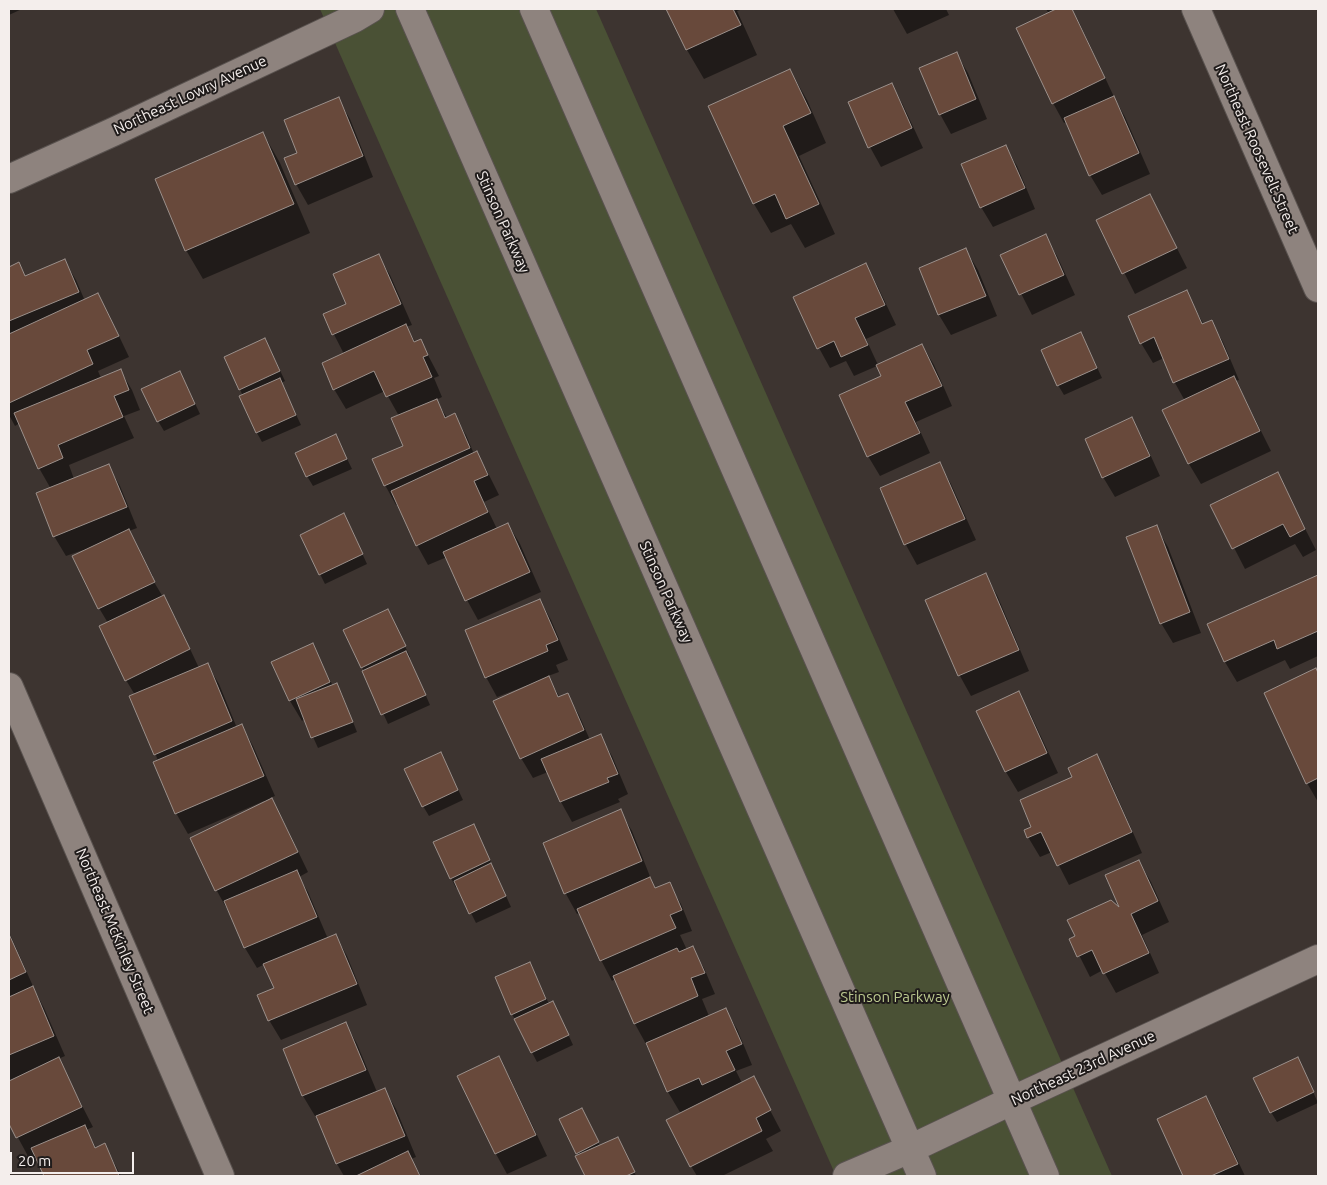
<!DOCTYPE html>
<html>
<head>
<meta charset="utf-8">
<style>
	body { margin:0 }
	#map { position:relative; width:1327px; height:1185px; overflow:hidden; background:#3d3430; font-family:Ubuntu,sans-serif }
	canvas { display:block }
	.frame { position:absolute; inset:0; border:10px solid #f4eeec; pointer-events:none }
	.scale { position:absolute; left:10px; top:1152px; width:124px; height:22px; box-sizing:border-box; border:2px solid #f4eeec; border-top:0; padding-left:6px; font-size:15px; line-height:18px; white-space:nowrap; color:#f4eeec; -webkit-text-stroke:4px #201c1b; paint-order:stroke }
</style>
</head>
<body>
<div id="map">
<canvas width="1327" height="1185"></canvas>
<div class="frame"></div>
<div class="scale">20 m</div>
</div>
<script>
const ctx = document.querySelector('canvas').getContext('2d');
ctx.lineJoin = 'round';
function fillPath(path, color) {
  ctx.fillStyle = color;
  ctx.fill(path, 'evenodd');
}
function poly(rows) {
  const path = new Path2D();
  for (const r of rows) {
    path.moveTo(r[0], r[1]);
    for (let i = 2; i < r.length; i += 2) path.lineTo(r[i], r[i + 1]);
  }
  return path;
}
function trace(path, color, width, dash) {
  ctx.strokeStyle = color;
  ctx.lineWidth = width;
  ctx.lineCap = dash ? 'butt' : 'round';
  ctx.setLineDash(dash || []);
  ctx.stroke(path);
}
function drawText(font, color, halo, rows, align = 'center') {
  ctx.font = font + ' Ubuntu,sans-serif';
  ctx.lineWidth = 4;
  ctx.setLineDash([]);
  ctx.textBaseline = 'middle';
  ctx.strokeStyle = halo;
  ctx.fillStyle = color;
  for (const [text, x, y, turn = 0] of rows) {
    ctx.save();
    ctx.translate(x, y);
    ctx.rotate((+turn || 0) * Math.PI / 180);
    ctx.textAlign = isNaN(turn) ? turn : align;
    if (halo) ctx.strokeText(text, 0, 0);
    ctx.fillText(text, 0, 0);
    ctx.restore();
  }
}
const green = poly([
	[320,9,596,9,1112,1176,836,1176]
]);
const shadow = poly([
	[9,9,22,9,9,15],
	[668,9,743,9,737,11,757,55,704,79,687,50],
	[893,9,946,9,949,15,907,34],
	[1046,9,1071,9,1080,24,1115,99,1125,117,1150,174,1102,195,1090,175,1067,122,1064,123,1053,103,1049,14],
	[956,53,968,73,987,119,951,134,940,114],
	[790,70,807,100,826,143,799,156,835,234,805,248,791,224,771,233,754,204,710,107],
	[892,85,903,105,923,148,881,167,870,147],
	[338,99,350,119,373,177,308,205,296,184,299,154],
	[263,133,280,163,310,233,203,279,186,250],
	[1005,146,1017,166,1035,209,993,227,981,207],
	[1150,195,1187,268,1135,294,1098,221],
	[1045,236,1057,256,1075,295,1032,315,1002,256],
	[966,250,978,270,997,316,951,335,939,315,921,269],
	[378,255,390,275,412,325,406,327,416,343,420,340,439,376,434,378,442,397,436,400,447,418,454,415,466,435,474,454,477,453,488,473,499,495,484,502,497,529,508,524,520,544,541,592,478,620,467,600,447,557,428,565,417,545,398,505,396,505,385,485,404,446,399,416,385,391,346,409,334,389,344,354,324,315,348,304],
	[64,260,76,280,85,301,98,295,109,315,129,357,98,371,101,378,120,370,132,390,140,410,124,416,134,438,69,465,74,479,108,465,120,486,137,528,129,531,153,576,151,577,175,617,199,668,207,664,219,684,237,728,242,726,253,746,275,796,270,798,283,820,308,872,299,877,308,892,328,939,336,936,347,956,367,1005,281,1040,269,1020,275,989,265,964,257,968,245,948,229,910,228,911,217,891,191,839,265,803,264,801,188,834,176,813,135,695,126,680,108,623,99,608,83,552,83,550,66,556,54,536,51,489,39,468,20,423,15,426,9,415,9,268,19,264,26,277],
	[866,264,877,285,896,325,866,339,878,365,922,345,934,365,952,406,916,422,930,453,880,476,868,456,883,376,877,366,854,376,846,361,830,368,819,348],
	[1186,292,1204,325,1211,321,1223,342,1239,380,1236,381,1271,451,1201,484,1189,464,1164,411,1185,401,1175,383,1164,358,1153,363,1141,343],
	[1081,333,1102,378,1064,395,1058,385],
	[270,349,285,381,281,383,301,425,262,442,257,433,240,389],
	[185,382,200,414,164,431,158,421],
	[1132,419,1143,439,1160,476,1115,497,1103,477],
	[336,436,352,469,313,486,307,476],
	[940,464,951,484,976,540,917,565,906,545,881,489],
	[1277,474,1316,550,1303,557,1295,544,1245,569,1212,505],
	[349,525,367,564,325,584,320,574],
	[1156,527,1168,547,1201,633,1173,643,1161,623],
	[985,575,997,595,1029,671,971,696,960,676,927,600],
	[1318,576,1318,656,1290,669,1285,660,1237,682,1225,662,1209,625],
	[540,600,551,620,568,660,556,665,559,672,548,676,560,698,567,695,579,715,590,740,600,736,612,756,628,794,618,799,620,802,572,822,561,802,548,772,533,778,521,758,528,685,497,697,486,677],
	[393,620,410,657,409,657,430,705,388,724,362,667],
	[312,645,333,686,337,684,342,694,357,732,318,748,305,719,302,721,290,701,272,662],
	[1315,669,1318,675,1318,802,1307,783,1265,693],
	[1018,693,1030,713,1058,773,1018,792,1006,772,978,711],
	[1097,756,1108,776,1142,853,1069,885,1052,852,1040,857,1028,837,1033,828,1073,778],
	[446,764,463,800,429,816,423,806],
	[620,811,632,831,655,889,669,884,681,904,692,931,680,935,687,950,692,948,704,968,715,994,702,999,709,1016,725,1009,737,1029,752,1065,736,1071,742,1083,753,1078,781,1131,766,1139,773,1151,722,1176,697,1176,691,1166,681,1114,668,1092,646,1044,635,1024,615,979,612,981,601,960,580,913,577,914,566,894,544,843],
	[479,836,511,907,476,923,458,887,456,888,451,878],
	[1139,861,1151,882,1169,922,1142,935,1159,973,1116,993,1103,970,1090,977,1071,939,1123,912],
	[9,932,36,993,44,1008,65,1056,58,1059,93,1127,86,1130,96,1148,105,1145,121,1176,45,1176,36,1155,29,1158,9,1121],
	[530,963,549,1004,558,1012,573,1045,537,1062,512,1014],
	[346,1024,357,1044,377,1092,384,1089,396,1109,416,1157,411,1159,421,1176,344,1176,337,1164,317,1115,315,1116,303,1096,284,1050],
	[499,1058,510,1078,547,1156,507,1174,496,1154,459,1076],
	[1303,1069,1318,1103,1277,1122,1271,1112],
	[1205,1097,1217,1117,1245,1176,1184,1176,1158,1120],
	[561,1119,587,1119,600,1146,624,1149,636,1176,586,1176,577,1157,579,1156]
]);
const building = poly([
	[666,9,733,9,741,25,686,50,666,9],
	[1056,9,1072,9,1105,78,1052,104,1016,28,1056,9],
	[957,52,976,99,939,115,919,68,957,52],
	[790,69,811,113,783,126,819,204,786,219,775,194,753,204,708,106,790,69],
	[892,83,912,128,868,148,848,102,892,83],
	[1114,96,1139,153,1089,176,1064,118,1114,96],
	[339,97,363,156,295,185,284,158,297,153,284,120,339,97],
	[263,132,294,204,185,251,155,179,263,132],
	[1006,145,1025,188,980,208,961,164,1006,145],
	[1150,194,1177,248,1122,274,1096,220,1150,194],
	[1046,234,1064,275,1019,295,1000,255,1046,234],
	[966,248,986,296,938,315,919,268,966,248],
	[379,254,401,304,332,335,323,314,346,304,333,274,379,254],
	[65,259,79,292,9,321,9,267,19,262,25,276,65,259],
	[866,263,885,305,855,318,868,345,841,357,834,341,817,349,793,297,866,263],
	[1187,290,1202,324,1212,320,1229,359,1173,383,1154,337,1140,344,1128,316,1187,290],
	[98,293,119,336,87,350,93,364,9,403,9,334,98,293],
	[406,324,414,342,421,339,428,355,423,357,432,377,386,397,374,371,333,390,322,363,406,324],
	[1081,332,1097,368,1057,386,1041,350,1081,332],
	[265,338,280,371,239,390,224,357,265,338],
	[922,344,942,386,905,402,920,433,867,457,839,395,881,376,876,365,922,344],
	[121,369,129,390,114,396,123,417,58,445,63,458,38,469,14,413,121,369],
	[180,371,195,404,157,422,141,389,180,371],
	[1234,376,1260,431,1188,464,1162,410,1234,376],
	[280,378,296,415,256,433,239,396,280,378],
	[437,399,445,418,455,413,470,448,384,486,372,459,403,446,391,418,437,399],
	[1132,417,1150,456,1102,478,1085,439,1132,417],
	[336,434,347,459,306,477,295,453,336,434],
	[477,451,488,475,474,481,488,512,416,546,391,491,477,451],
	[940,462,965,519,904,545,880,488,940,462],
	[109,464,127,507,53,537,36,493,109,464],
	[1278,472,1305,529,1290,537,1283,524,1232,549,1210,505,1278,472],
	[344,513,363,554,319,575,300,535,344,513],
	[508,523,530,572,465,601,443,552,508,523],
	[1157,525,1190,612,1160,624,1126,537,1157,525],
	[129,529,155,582,98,609,72,556,129,529],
	[986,573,1019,650,958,676,925,600,986,573],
	[1318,575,1318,631,1277,649,1274,640,1224,662,1207,624,1318,575],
	[164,595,190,649,125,681,99,626,164,595],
	[540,599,558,640,546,645,548,651,485,678,465,630,540,599],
	[388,609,406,646,361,668,343,630,388,609],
	[313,643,330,682,289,701,271,662,313,643],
	[406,651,426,695,381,715,362,671,406,651],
	[208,663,232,721,154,755,129,696,208,663],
	[1316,668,1318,673,1318,778,1306,784,1264,693,1316,668],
	[549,676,558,697,568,693,584,730,520,759,493,701,549,676],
	[337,683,353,722,311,738,296,699,337,683],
	[1019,691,1047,753,1005,772,976,711,1019,691],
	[242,724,264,776,175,814,153,762,242,724],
	[601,734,618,774,607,778,609,782,560,802,541,759,601,734],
	[441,752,458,790,422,807,404,769,441,752],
	[1097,754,1132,832,1057,866,1041,832,1027,838,1024,830,1031,827,1020,800,1072,777,1068,768,1097,754],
	[272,798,298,852,215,891,190,838,272,798],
	[621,809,642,861,564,894,543,843,621,809],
	[474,824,490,860,450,879,433,842,474,824],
	[1139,860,1158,901,1131,914,1149,953,1103,974,1092,950,1077,957,1069,939,1075,936,1067,920,1111,900,1119,907,1105,875,1139,860],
	[491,863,506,896,469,914,454,881,491,863],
	[297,870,317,917,244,948,224,901,297,870],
	[650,877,655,888,670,882,682,910,670,915,676,928,600,961,577,909,650,877],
	[9,934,26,972,9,980,9,934],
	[336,934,357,984,268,1021,257,995,274,988,263,964,336,934],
	[693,946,705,973,691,978,698,996,634,1024,613,976,677,948,679,952,693,946],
	[530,962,546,999,511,1015,495,977,530,962],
	[33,986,54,1036,9,1055,9,997,33,986],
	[553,1001,569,1035,531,1053,514,1019,553,1001],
	[726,1008,742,1044,726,1051,735,1070,702,1085,699,1078,667,1092,646,1043,726,1008],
	[346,1022,366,1070,302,1096,283,1049,346,1022],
	[499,1056,536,1135,495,1154,457,1076,499,1056],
	[59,1057,82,1107,16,1138,9,1124,9,1081,59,1057],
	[1298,1057,1314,1092,1270,1113,1253,1078,1298,1057],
	[754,1076,771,1110,756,1118,762,1131,690,1167,666,1120,754,1076],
	[385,1088,405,1136,336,1164,316,1116,385,1088],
	[1206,1096,1238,1164,1211,1176,1183,1176,1157,1119,1206,1096],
	[582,1108,599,1142,576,1154,559,1119,582,1108],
	[85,1125,95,1148,105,1143,119,1176,44,1176,31,1148,85,1125],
	[618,1137,635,1172,626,1176,585,1176,575,1156,618,1137],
	[408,1151,420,1176,356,1176,408,1151]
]);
const minor = poly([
	[410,9,922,1176],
	[534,9,1045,1176],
	[1196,9,1318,288],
	[9,687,220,1176],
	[847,1176,910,1149,1011,1101,1318,959]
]);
const secondary = poly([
	[9,179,113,132,355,18,370,9]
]);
const streetNames = [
	["Northeast Lowry Avenue",190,95,-25],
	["Northeast Roosevelt Street",1257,149,66],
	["Stinson Parkway",503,222,66],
	["Stinson Parkway",666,592,66],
	["Northeast McKinley Street",115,931,67],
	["Northeast 23rd Avenue",1083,1068,-25]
];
const parkNames = [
	["Stinson Parkway",895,997]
];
fillPath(green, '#4a5135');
fillPath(shadow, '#0007');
fillPath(building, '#68493b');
trace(building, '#9b908b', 1);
trace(minor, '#59524f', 30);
trace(secondary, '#59524f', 30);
trace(minor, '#8e837e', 28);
trace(secondary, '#8e837e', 28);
drawText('15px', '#f4eeec', '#201c1b', streetNames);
drawText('15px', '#bbc98f', '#201c1b', parkNames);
</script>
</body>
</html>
